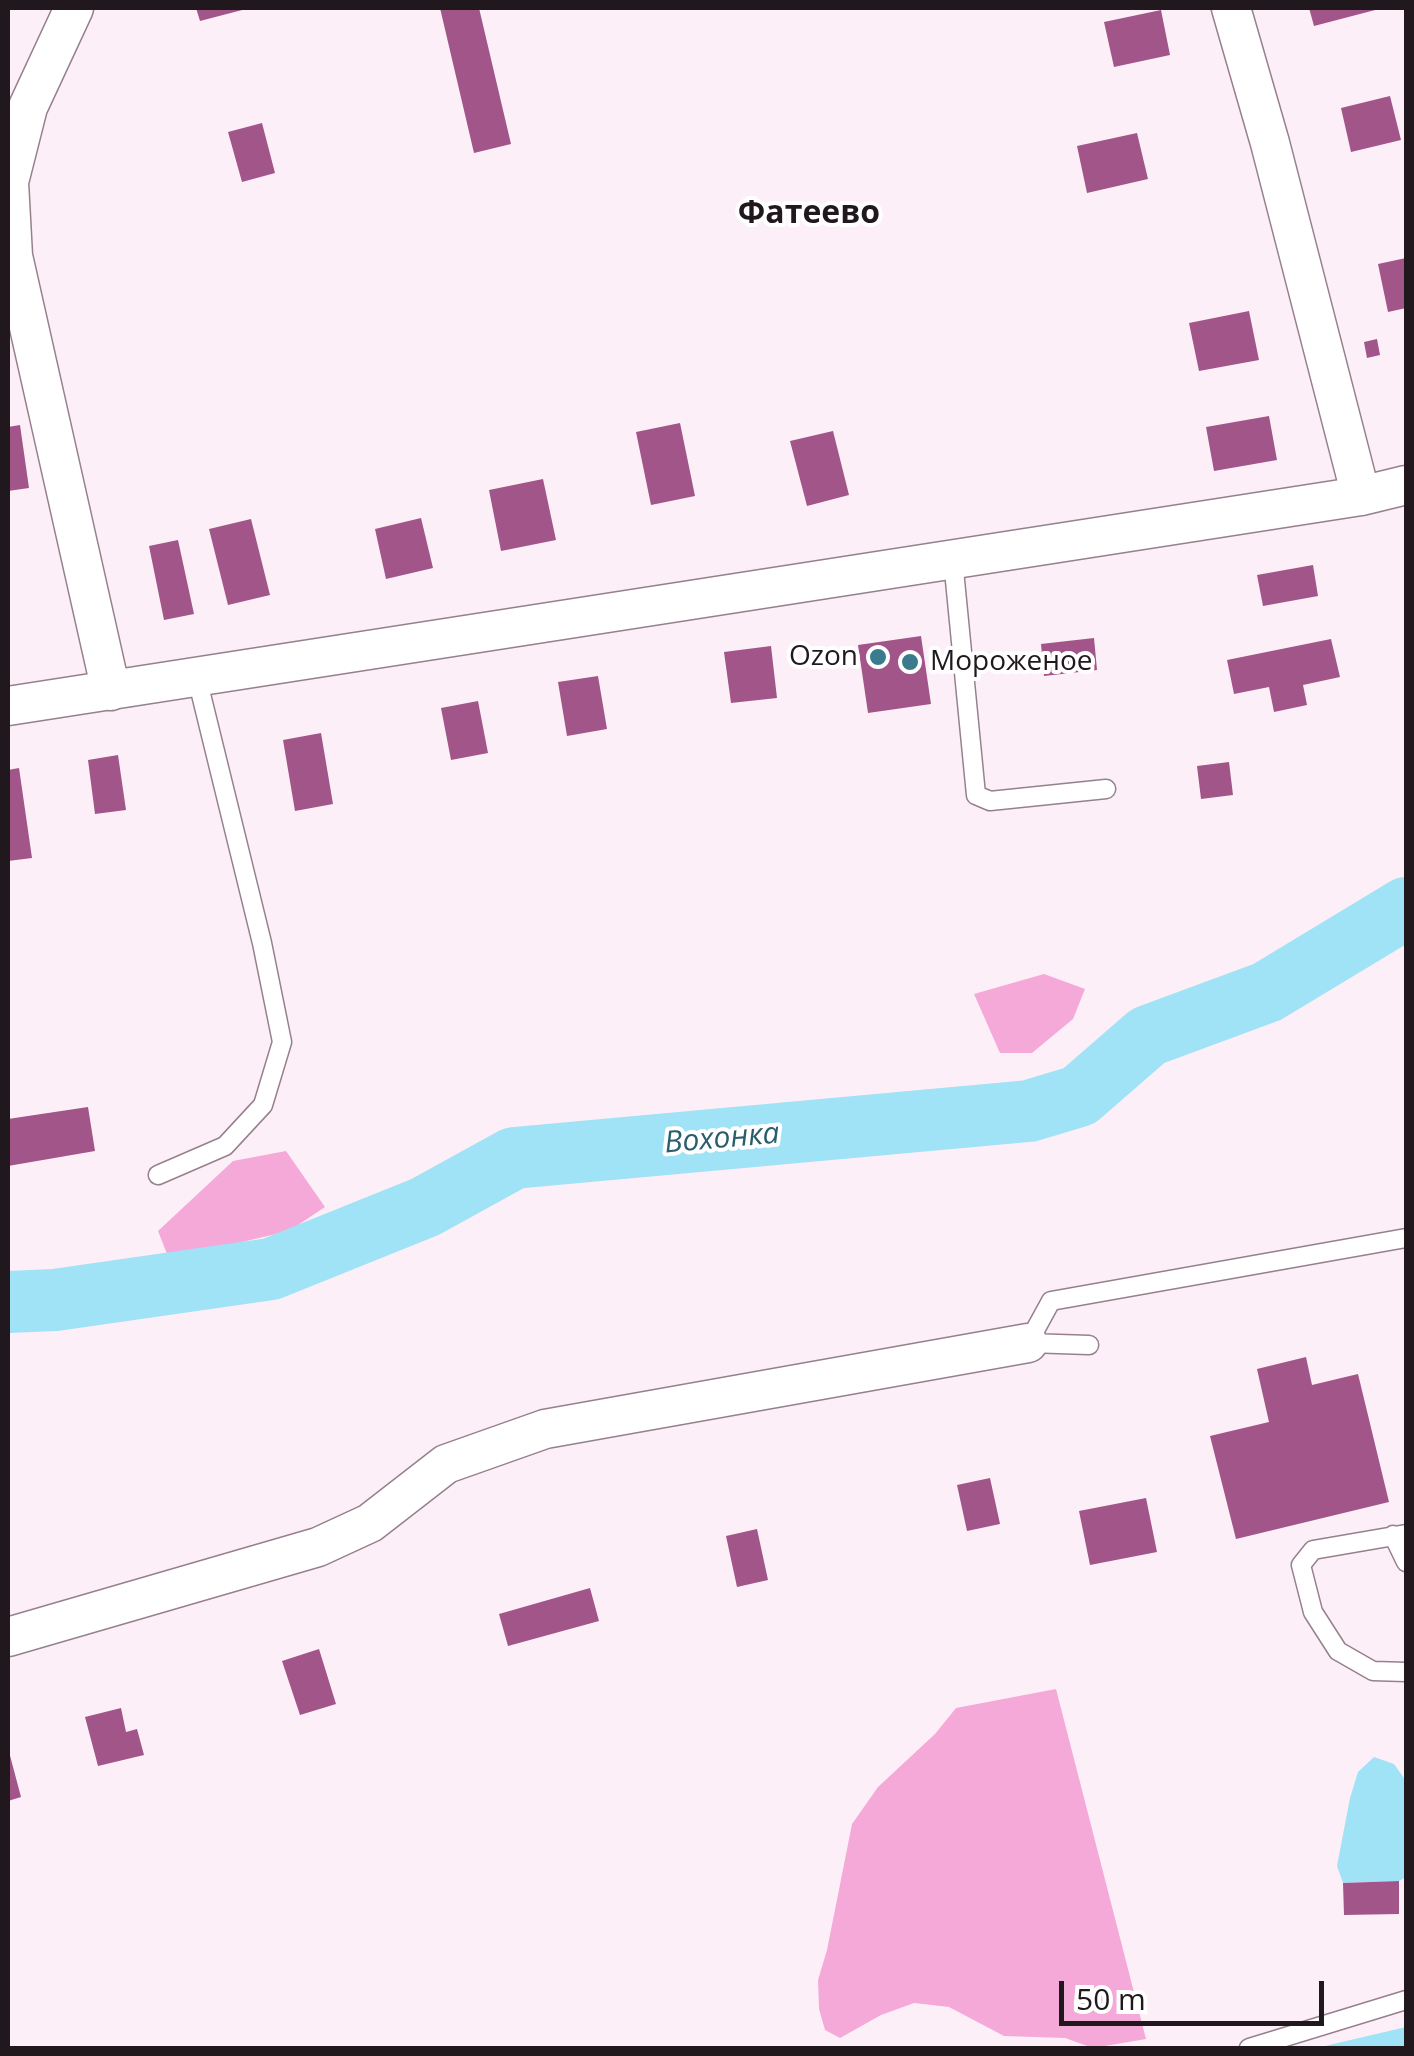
<!DOCTYPE html>
<html>
<head>
<meta charset="utf-8">
<style>
	body { margin:0 }
	#map { position:relative; width:1414px; height:2056px; overflow:hidden; background:#fdeff7; font-family:"Open Sans",sans-serif }
	canvas { display:block }
	.frame { position:absolute; inset:0; border:10px solid #20181d; pointer-events:none }
	.scale { position:absolute; left:1059px; top:1981px; width:265px; height:45px; box-sizing:border-box; border:5px solid #20181d; border-top:0; padding-left:12px; font-size:30px; line-height:35px; white-space:nowrap; color:#20181d; -webkit-text-stroke:8px #fff; paint-order:stroke }
</style>
</head>
<body>
<div id="map">
<canvas width="1414" height="2056"></canvas>
<div class="frame"></div>
<div class="scale">50 m</div>
</div>
<script>
const ctx = document.querySelector('canvas').getContext('2d');
ctx.lineJoin = 'round';
function fillPath(path, color) {
  ctx.fillStyle = color;
  ctx.fill(path, 'evenodd');
}
function poly(rows) {
  const path = new Path2D();
  for (const r of rows) {
    path.moveTo(r[0], r[1]);
    for (let i = 2; i < r.length; i += 2) path.lineTo(r[i], r[i + 1]);
  }
  return path;
}
function trace(path, color, width, dash) {
  ctx.strokeStyle = color;
  ctx.lineWidth = width;
  ctx.lineCap = dash ? 'butt' : 'round';
  ctx.setLineDash(dash || []);
  ctx.stroke(path);
}
function drawText(font, color, halo, rows, align = 'center') {
  ctx.font = font + ' "Open Sans",sans-serif';
  ctx.lineWidth = 8;
  ctx.setLineDash([]);
  ctx.textBaseline = 'middle';
  ctx.strokeStyle = halo;
  ctx.fillStyle = color;
  for (const [text, x, y, turn = 0] of rows) {
    ctx.save();
    ctx.translate(x, y);
    ctx.rotate((+turn || 0) * Math.PI / 180);
    ctx.textAlign = isNaN(turn) ? turn : align;
    if (halo) ctx.strokeText(text, 0, 0);
    ctx.fillText(text, 0, 0);
    ctx.restore();
  }
}
const green = poly([
	[1044,974,1085,989,1073,1019,1032,1053,1000,1053,974,994],
	[286,1151,325,1207,289,1231,169,1259,158,1231,233,1161],
	[1056,1689,1146,2039,1093,2048,1065,2038,1004,2036,949,2007,914,2003,881,2015,840,2038,825,2030,819,2009,818,1980,827,1950,852,1824,878,1787,935,1734,956,1708]
]);
const water = poly([
	[1374,1757,1394,1764,1406,1781,1406,1877,1399,1881,1343,1883,1337,1866,1350,1798,1358,1772],
	[1406,2027,1406,2048,1319,2048,1329,2045]
]);
const river = poly([
	[8,1302,55,1300,271,1269,425,1207,514,1158,1029,1111,1079,1096,1148,1036,1267,992,1406,908]
]);
const building = poly([
	[196,8,246,8,246,9,200,21],
	[440,8,479,8,511,144,474,153],
	[1309,8,1379,8,1379,9,1314,26],
	[1161,10,1170,55,1114,67,1104,22],
	[1390,96,1401,140,1351,152,1341,108],
	[262,123,275,173,242,182,228,132],
	[1137,133,1148,179,1087,193,1077,146],
	[1406,258,1406,308,1388,312,1378,264],
	[1249,311,1259,360,1199,371,1189,323],
	[1377,339,1380,355,1367,358,1364,342],
	[1269,416,1277,460,1214,471,1206,427],
	[680,423,695,496,651,505,636,432],
	[20,425,29,488,8,491,8,427],
	[833,431,849,495,807,506,790,441],
	[543,479,556,540,501,551,489,490],
	[421,518,433,568,386,579,375,529],
	[251,519,270,595,228,605,209,529],
	[178,540,194,614,164,620,149,546],
	[1313,565,1318,596,1263,606,1257,575],
	[921,636,931,704,868,713,858,645],
	[1094,638,1097,670,1044,676,1041,644],
	[1331,639,1340,677,1303,685,1307,705,1274,712,1269,687,1234,694,1227,660],
	[771,646,777,698,731,703,724,652],
	[598,676,607,729,567,736,558,682],
	[478,701,488,753,451,760,441,708],
	[321,733,333,804,295,811,283,740],
	[118,755,126,810,95,814,88,760],
	[1229,762,1233,795,1201,799,1197,766],
	[19,768,32,858,8,861,8,770],
	[88,1107,95,1151,8,1166,8,1119],
	[1306,1357,1312,1385,1358,1374,1389,1502,1236,1539,1210,1436,1269,1422,1257,1369],
	[990,1478,1000,1524,967,1531,957,1485],
	[1146,1498,1157,1552,1090,1565,1079,1511],
	[757,1529,768,1580,737,1587,726,1536],
	[590,1588,599,1621,508,1646,499,1614],
	[319,1649,336,1704,300,1715,282,1661],
	[121,1708,126,1732,137,1729,144,1755,98,1766,85,1717],
	[8,1748,21,1797,8,1801],
	[1399,1881,1399,1914,1344,1915,1343,1883]
]);
const lane = poly([
	[953,560,976,795,990,801,1106,789],
	[158,1175,225,1146,263,1105,282,1042,262,943,197,678],
	[1089,1345,1028,1343,1051,1301,1406,1238],
	[1406,1534,1313,1550,1301,1565,1313,1612,1338,1651,1373,1671,1406,1672],
	[1393,1535,1406,1562],
	[1249,2048,1406,2000]
]);
const street = poly([
	[74,8,28,107,9,182,13,256,111,691],
	[1231,8,1270,143,1361,496],
	[8,706,1361,496,1406,485],
	[8,1637,318,1547,370,1523,446,1464,545,1429,1028,1343]
]);
const markers = [
	[878,657,10,"#3a7c8e"],
	[910,662,10,"#3a7c8e"]
];
const poiNames = [
	["Ozon",858,657],
	["Мороженое",930,662,"left"]
];
const waterNames = [
	["Вохонка",722,1139,-5]
];
const quarterNames = [
	["Фатеево",809,214]
];
fillPath(green, '#f4a9d9');
fillPath(water, '#a0e2f6');
trace(river, '#a0e2f6', 62);
fillPath(building, '#a15588');
trace(lane, '#96808d', 21);
trace(street, '#96808d', 41);
trace(lane, '#fff', 18);
trace(street, '#fff', 38);
for (const [x, y, r, color] of markers) {
  const dot = new Path2D();
  dot.arc(x, y, r, 0, 2 * Math.PI);
  ctx.fillStyle = color;
  ctx.fill(dot);
  trace(dot, '#fff', 4);
}
drawText('28px', '#20181d', '#fff', poiNames, 'right');
drawText('italic 30px', '#2a5e6d', '#fff', waterNames);
drawText('bold 32px', '#20181d', '#fff', quarterNames);
</script>
</body>
</html>
